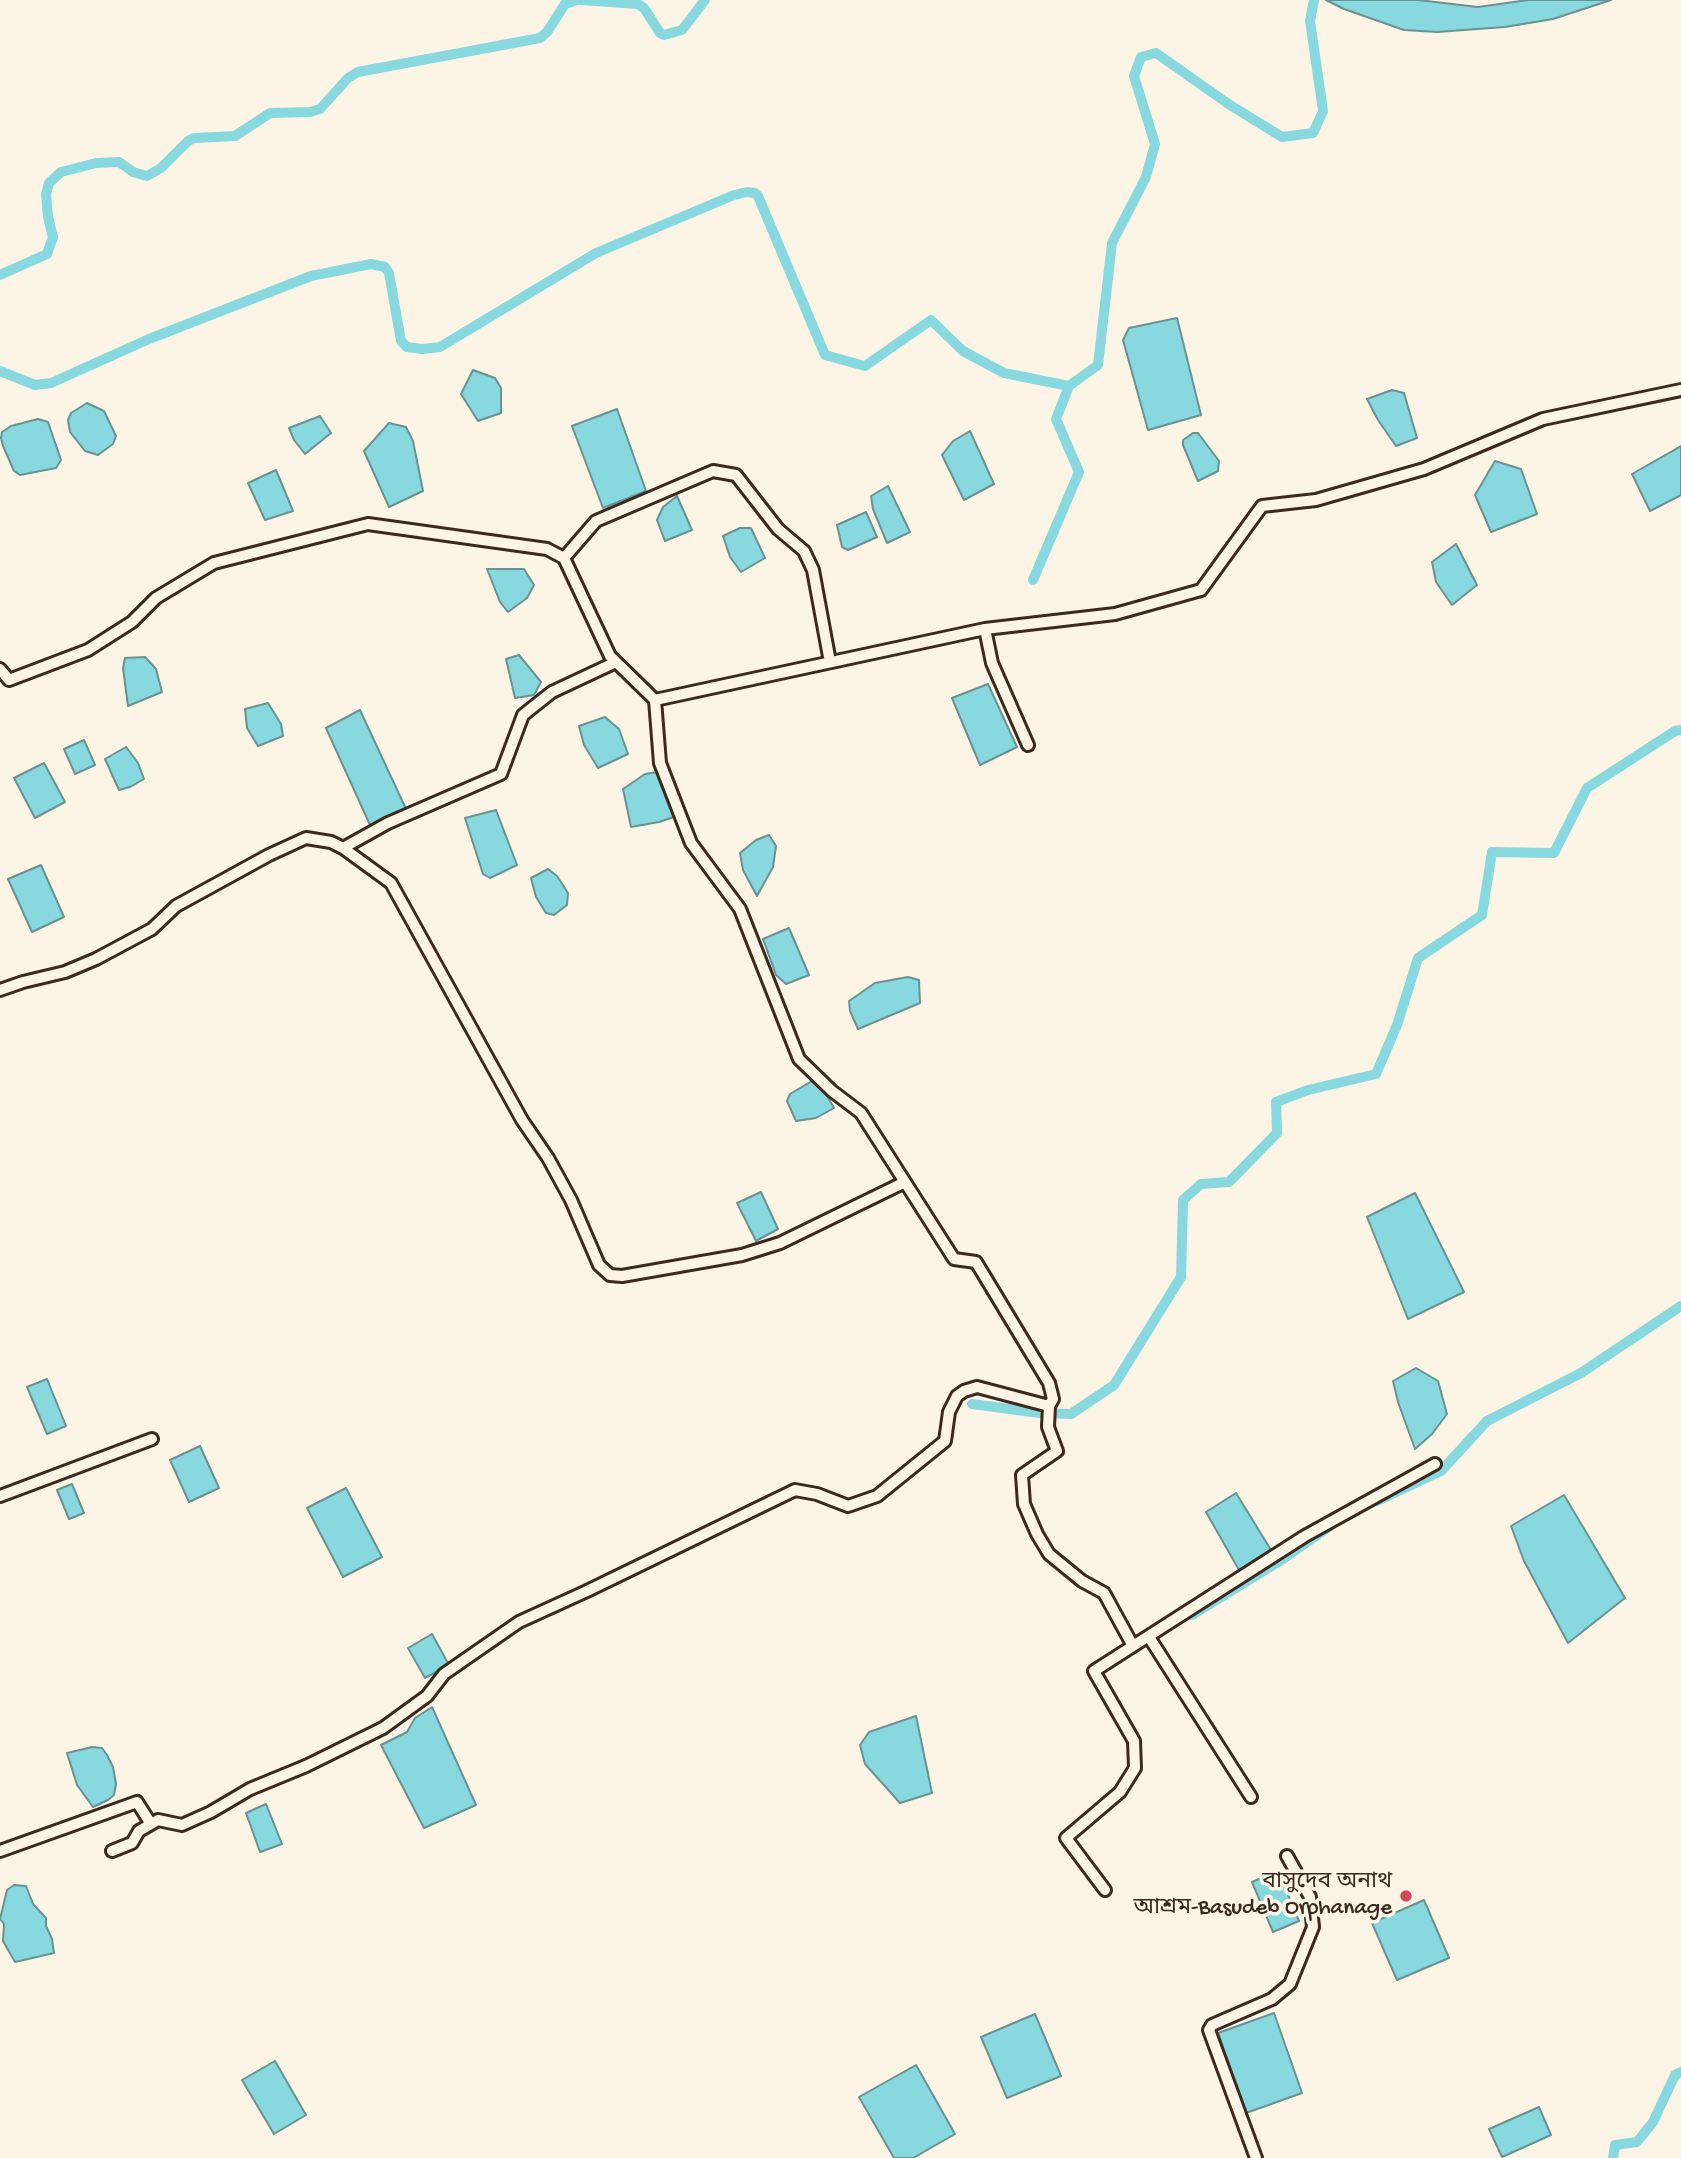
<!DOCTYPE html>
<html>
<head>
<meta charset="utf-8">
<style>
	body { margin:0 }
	canvas { display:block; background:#fcf5e5 }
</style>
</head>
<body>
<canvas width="1681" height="2158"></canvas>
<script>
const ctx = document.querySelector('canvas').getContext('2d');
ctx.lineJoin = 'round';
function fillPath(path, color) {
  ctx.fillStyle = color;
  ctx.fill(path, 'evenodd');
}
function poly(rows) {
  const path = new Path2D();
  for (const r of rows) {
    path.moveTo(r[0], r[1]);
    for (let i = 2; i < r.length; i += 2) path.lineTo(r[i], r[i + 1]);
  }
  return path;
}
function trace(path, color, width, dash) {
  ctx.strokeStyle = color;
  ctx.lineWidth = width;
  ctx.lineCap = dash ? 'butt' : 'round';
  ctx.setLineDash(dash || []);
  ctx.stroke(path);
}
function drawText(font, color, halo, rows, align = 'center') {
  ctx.font = font + ' "Gochi Hand","Noto Sans Bengali",sans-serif';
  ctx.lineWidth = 7;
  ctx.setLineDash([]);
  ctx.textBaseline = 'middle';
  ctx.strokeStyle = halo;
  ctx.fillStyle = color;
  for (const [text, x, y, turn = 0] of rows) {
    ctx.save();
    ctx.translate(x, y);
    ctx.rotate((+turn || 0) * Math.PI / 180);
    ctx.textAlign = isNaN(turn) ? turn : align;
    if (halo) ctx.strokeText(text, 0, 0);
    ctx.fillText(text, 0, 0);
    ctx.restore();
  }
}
const water = poly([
	[1326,0,1418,0,1478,7,1528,0,1611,0,1553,19,1505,27,1437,32,1404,30,1344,9,1326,0],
	[1177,318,1201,415,1148,430,1123,340,1129,328,1177,318],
	[473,370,495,378,501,388,501,413,478,421,461,394,473,370],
	[1392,390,1404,393,1417,438,1396,446,1378,420,1367,399,1392,390],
	[87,403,104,411,116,436,113,444,98,455,85,451,70,432,68,420,71,413,87,403],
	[617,409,646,491,603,508,572,426,617,409],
	[320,416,331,433,305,454,294,440,289,428,320,416],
	[38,419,48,422,61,460,56,468,20,475,14,471,3,446,1,438,2,432,11,426,38,419],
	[389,423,406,427,413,441,423,491,389,507,364,451,389,423],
	[970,431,994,484,964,500,942,455,953,441,970,431],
	[1193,433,1198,433,1219,461,1218,471,1198,481,1183,445,1183,440,1193,433],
	[1681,446,1681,495,1650,511,1632,474,1681,446],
	[1495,461,1521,469,1537,514,1491,532,1475,495,1495,461],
	[276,470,293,511,265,520,248,483,276,470],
	[888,486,910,532,887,543,873,509,871,496,888,486],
	[677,496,692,530,665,541,657,520,663,507,677,496],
	[866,512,877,537,848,550,842,547,837,525,866,512],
	[740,528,751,528,765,558,741,572,730,557,723,536,740,528],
	[1456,544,1477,585,1452,605,1436,582,1432,562,1456,544],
	[487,569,524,569,534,585,527,598,508,612,500,602,487,569],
	[519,655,541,682,534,695,515,698,506,659,519,655],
	[145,657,156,669,162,692,128,706,123,668,125,658,145,657],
	[988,684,1017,747,980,765,952,698,988,684],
	[268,703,281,724,283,736,258,746,247,728,245,709,268,703],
	[360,710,406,809,370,825,326,728,360,710],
	[605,717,619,729,628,754,598,768,584,745,579,726,605,717],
	[84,740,95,765,75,774,64,749,84,740],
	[126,747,138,763,144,779,130,787,119,790,105,759,126,747],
	[44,763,65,802,35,818,14,778,44,763],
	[658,772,674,817,659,822,631,827,623,789,645,774,658,772],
	[496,810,517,865,490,878,483,874,465,818,496,810],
	[769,835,776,846,773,867,757,896,743,870,740,853,756,840,769,835],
	[41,865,64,917,32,932,8,879,41,865],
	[548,869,557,876,568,893,567,905,554,915,546,913,536,897,531,878,548,869],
	[789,928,809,975,786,984,776,975,763,939,789,928],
	[908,977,919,980,920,1003,858,1029,850,1011,849,1001,875,983,908,977],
	[817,1078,834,1108,816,1118,796,1121,787,1101,790,1094,817,1078],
	[761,1192,778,1229,756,1241,737,1203,761,1192],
	[1415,1193,1464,1292,1408,1319,1367,1217,1415,1193],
	[1416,1368,1438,1381,1447,1414,1432,1434,1415,1449,1398,1402,1393,1381,1416,1368],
	[47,1379,66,1426,47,1434,27,1387,47,1379],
	[200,1446,219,1488,189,1502,170,1460,200,1446],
	[72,1484,84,1513,69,1519,57,1490,72,1484],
	[346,1488,382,1557,343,1577,307,1508,346,1488],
	[1236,1493,1271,1550,1239,1570,1206,1512,1236,1493],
	[1564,1495,1625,1598,1568,1643,1524,1561,1511,1526,1564,1495],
	[432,1634,449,1665,425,1678,408,1648,432,1634],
	[432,1707,476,1805,424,1828,381,1745,407,1732,415,1718,432,1707],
	[916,1716,932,1793,900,1803,865,1764,860,1745,869,1732,916,1716],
	[92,1747,102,1748,107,1755,113,1767,116,1784,114,1795,108,1800,93,1807,77,1785,67,1753,92,1747],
	[266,1804,282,1844,260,1852,246,1813,266,1804],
	[1278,1871,1299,1921,1273,1932,1252,1882,1278,1871],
	[14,1885,26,1886,33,1904,46,1918,46,1926,52,1939,54,1953,15,1962,3,1941,4,1924,0,1919,7,1890,14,1885],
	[1424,1900,1449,1958,1397,1980,1372,1923,1424,1900],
	[1274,2013,1302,2093,1246,2113,1218,2033,1274,2013],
	[1035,2014,1061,2076,1007,2098,981,2037,1035,2014],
	[275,2061,306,2115,274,2134,242,2080,275,2061],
	[916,2065,955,2134,913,2158,894,2158,859,2097,916,2065],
	[1539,2107,1551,2135,1502,2157,1489,2129,1539,2107]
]);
const canal = poly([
	[581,0,638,4,644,8,660,33,664,35,682,30,705,0],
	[0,275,47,254,53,237,48,217,46,194,49,183,61,172,96,163,119,162,133,172,147,176,161,168,188,141,194,138,235,136,270,113,310,112,320,109,348,78,358,72,540,38,547,32,565,4,577,0],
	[0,371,35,385,51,383,149,339,311,276,371,264,385,267,389,273,401,341,407,347,422,349,440,347,596,253,734,195,747,192,755,193,758,196,825,355,865,366,931,320,963,351,1004,373,1069,386],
	[1033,580,1079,472,1056,419,1069,386,1098,365,1112,243,1146,177,1155,144,1134,76,1141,57,1156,53,1230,105,1282,137,1313,133,1323,111,1310,21,1314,0],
	[972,1404,1040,1413,1071,1414,1114,1385,1181,1277,1183,1200,1201,1184,1229,1182,1277,1133,1276,1102,1308,1090,1376,1074,1397,1025,1418,958,1482,915,1492,852,1554,853,1587,788,1675,731,1681,730],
	[1377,1501,1441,1471,1487,1421,1581,1373,1681,1306],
	[1192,1615,1283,1559,1329,1527],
	[1613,2158,1615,2145,1637,2142,1653,2122,1675,2075,1681,2072]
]);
const street = poly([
	[564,558,596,521,713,471,736,475,778,529,804,551,813,570,830,662],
	[985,629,992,663,1028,745],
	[0,669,9,680,88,650,132,622,156,598,214,563,368,524,547,549,564,558,610,656,655,700,985,629,1115,614,1201,590,1262,506,1316,500,1424,469,1543,419,1681,390],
	[655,700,660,763,691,843,740,909,799,1059,832,1091,861,1113,954,1259,976,1262,1049,1383,1053,1399,1049,1406,1048,1427,1057,1451,1022,1475,1024,1504,1037,1534,1049,1554,1082,1581,1104,1593,1133,1646,1094,1671,1134,1741,1135,1768,1120,1792,1066,1838,1105,1890],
	[343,848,388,823,501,774,523,715,552,692,616,662],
	[0,990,23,982,65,972,96,959,152,929,176,906,269,855,306,838,331,842,343,848,391,883,522,1120,548,1158,571,1200,599,1265,610,1275,622,1276,742,1255,780,1243,905,1182],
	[0,1496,152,1439],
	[1149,1637,1251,1797],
	[1133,1646,1305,1536,1435,1464],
	[0,1851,137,1802,151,1824],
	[112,1851,132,1843,139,1831,158,1820,182,1825,211,1812,250,1789,306,1766,383,1728,427,1696,444,1674,519,1622,587,1591,795,1490,817,1494,848,1506,877,1496,945,1441,949,1412,957,1396,964,1391,977,1387,1049,1406],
	[1256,2158,1209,2030,1212,2025,1272,1999,1290,1984,1313,1927,1310,1897,1287,1856]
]);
const markers = [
	[1406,1896,7,"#d1495b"]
];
const poiNames = [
	["বাসুদেব অনাথ",1392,1883],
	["আশ্রম-Basudeb Orphanage",1392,1909]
];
fillPath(water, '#88d9df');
trace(water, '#699392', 2);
trace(canal, '#88d9df', 10);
trace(street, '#3b2a1e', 16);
trace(street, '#fcf5e5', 10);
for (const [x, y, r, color] of markers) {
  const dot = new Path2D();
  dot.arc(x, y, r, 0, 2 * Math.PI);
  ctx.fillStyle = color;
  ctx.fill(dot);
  trace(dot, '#fcf5e5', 2.5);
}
drawText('23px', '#3b2a1e', '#fcf5e5', poiNames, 'right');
</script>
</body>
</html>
